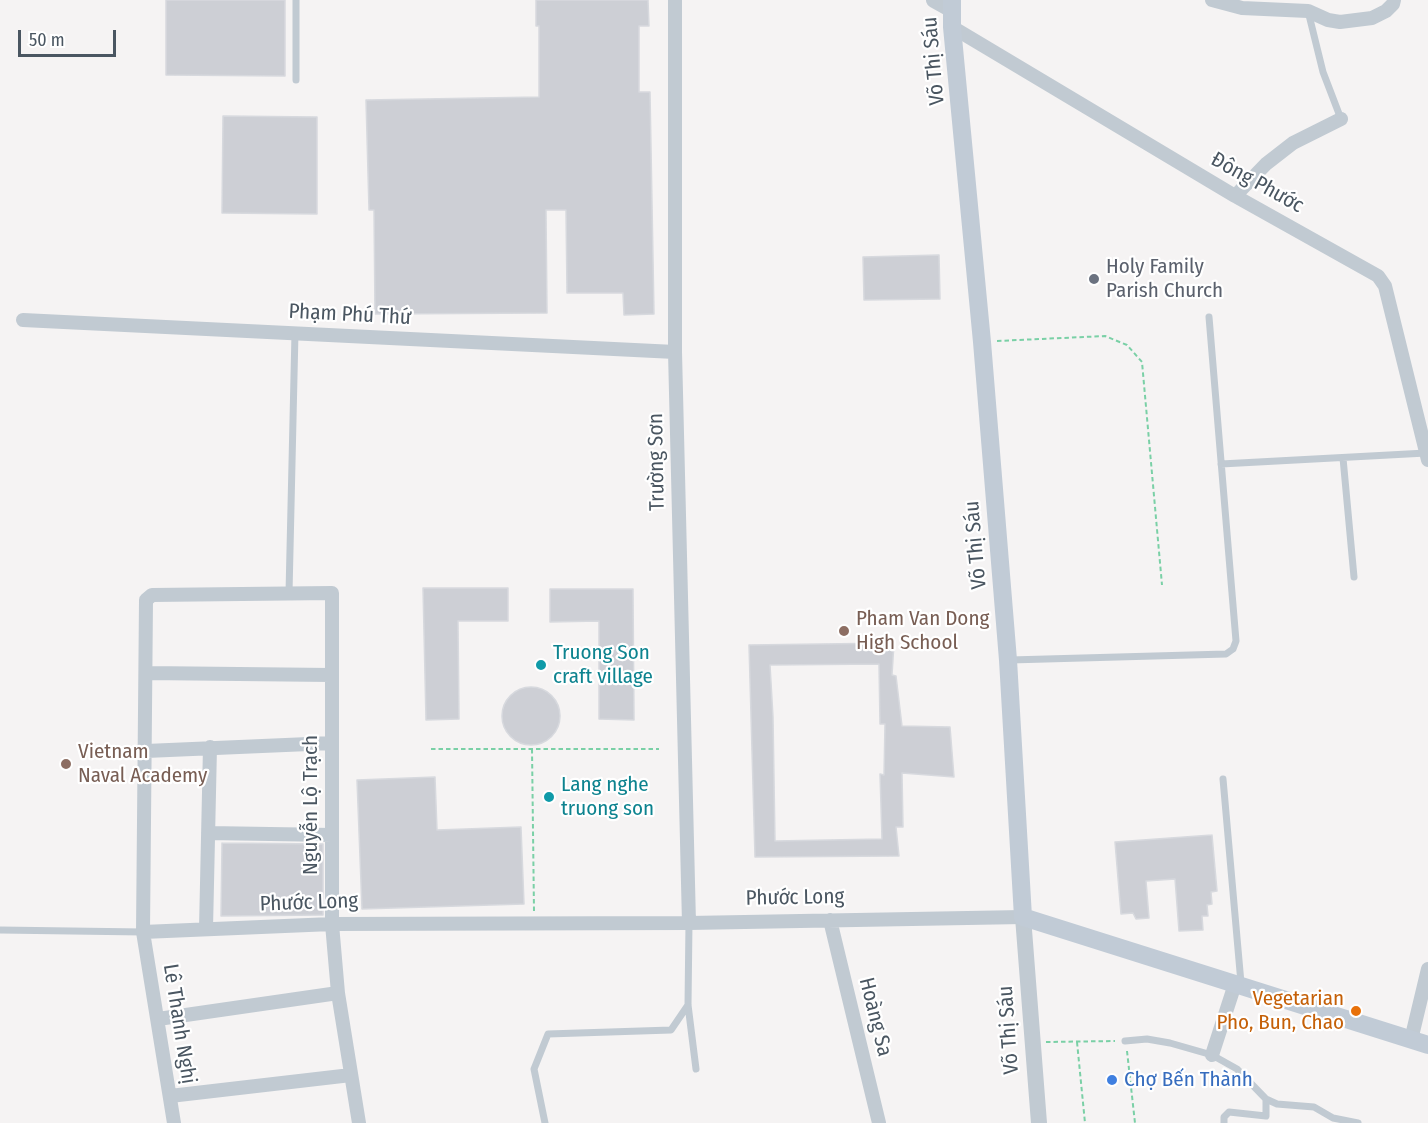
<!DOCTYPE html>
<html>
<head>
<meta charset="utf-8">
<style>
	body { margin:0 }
	#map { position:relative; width:1428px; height:1123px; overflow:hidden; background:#f5f3f3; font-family:"Fira Sans Condensed",sans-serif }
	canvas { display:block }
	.scale { position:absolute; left:18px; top:30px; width:98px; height:27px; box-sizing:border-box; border:3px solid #4a5661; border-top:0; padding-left:8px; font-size:18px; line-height:21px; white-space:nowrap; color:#4a5661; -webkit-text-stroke:4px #fff; paint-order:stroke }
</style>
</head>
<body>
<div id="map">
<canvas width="1428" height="1123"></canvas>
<div class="scale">50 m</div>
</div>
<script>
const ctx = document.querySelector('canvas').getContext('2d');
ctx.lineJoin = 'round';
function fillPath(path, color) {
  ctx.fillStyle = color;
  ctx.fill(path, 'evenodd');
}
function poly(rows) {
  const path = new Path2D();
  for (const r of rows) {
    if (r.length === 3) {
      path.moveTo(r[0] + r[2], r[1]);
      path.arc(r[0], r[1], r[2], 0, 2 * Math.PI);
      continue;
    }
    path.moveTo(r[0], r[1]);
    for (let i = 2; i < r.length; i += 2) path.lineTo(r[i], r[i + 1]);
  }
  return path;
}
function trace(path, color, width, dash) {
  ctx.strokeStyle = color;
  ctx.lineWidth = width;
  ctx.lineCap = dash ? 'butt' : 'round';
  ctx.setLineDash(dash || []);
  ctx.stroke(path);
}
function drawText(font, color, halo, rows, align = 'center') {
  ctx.font = font + ' "Fira Sans Condensed",sans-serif';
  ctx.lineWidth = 4.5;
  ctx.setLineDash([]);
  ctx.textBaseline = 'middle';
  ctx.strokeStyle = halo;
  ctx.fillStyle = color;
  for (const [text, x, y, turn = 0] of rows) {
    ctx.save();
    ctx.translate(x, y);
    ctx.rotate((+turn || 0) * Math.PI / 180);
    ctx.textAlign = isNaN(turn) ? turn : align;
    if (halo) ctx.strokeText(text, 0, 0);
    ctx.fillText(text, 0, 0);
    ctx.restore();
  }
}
const building = poly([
	[166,0,285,0,285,76,166,75,166,0],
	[536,0,648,0,649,26,639,26,639,92,650,92,654,314,624,315,623,293,567,293,566,210,546,210,547,313,375,314,374,210,369,210,366,100,539,97,539,26,536,26,536,0],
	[223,116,317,117,317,214,222,213,223,116],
	[939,255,940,299,864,300,863,257,939,255],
	[423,588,508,588,508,621,458,621,459,719,426,720,423,588],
	[550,589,633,589,634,720,599,719,599,621,550,622,550,589],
	[894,643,892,675,896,676,902,726,950,727,954,777,902,773,903,827,896,827,899,856,755,857,749,645,894,643],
	[879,664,880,724,885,724,884,775,880,774,882,839,775,841,773,717,770,665,879,664],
	[531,716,29],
	[435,777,437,830,521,827,524,904,362,909,357,780,435,777],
	[1212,835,1217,891,1211,892,1212,904,1207,905,1208,916,1202,916,1203,930,1179,931,1175,879,1146,881,1149,918,1136,919,1133,913,1121,914,1115,842,1212,835],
	[222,843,323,844,323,915,221,916,222,843]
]);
const path = poly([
	[997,341,1105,336,1127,345,1142,362,1162,585],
	[431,749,659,749],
	[532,749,534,911],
	[1046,1042,1115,1041],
	[1077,1042,1085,1123],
	[1127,1051,1135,1123]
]);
const service = poly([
	[296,0,296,80],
	[1308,11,1323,72,1341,119],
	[1343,458,1354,577],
	[1221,464,1426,453],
	[289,593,295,333],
	[1010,660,1226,654,1233,649,1236,641,1209,317],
	[1223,779,1241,983],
	[689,923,688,1005,696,1069],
	[0,930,143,932],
	[1125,1041,1147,1039,1170,1043,1212,1055,1237,1069,1266,1099,1277,1104,1314,1107,1333,1118,1358,1123],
	[545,1123,534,1069,548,1034,671,1030,688,1005],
	[1224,1123,1224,1117,1229,1112,1266,1116,1266,1099]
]);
const minor = poly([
	[675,0,675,352,689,923],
	[1212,0,1242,8,1308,11,1328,20,1340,22,1372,18,1386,11,1393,4,1394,0],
	[952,27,1235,196,1378,276,1385,286,1428,460],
	[1235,196,1266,164,1293,143,1341,119],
	[23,320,675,352],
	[146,673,331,675],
	[146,751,332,743],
	[208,833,332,835],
	[830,920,879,1123],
	[206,929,210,747],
	[143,932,332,924,689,923,1023,917],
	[158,1019,338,993],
	[1411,1040,1428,969],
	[1212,1055,1235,984],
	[170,1096,351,1075],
	[174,1123,143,932,146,600,152,595,332,593,332,924,338,993,359,1123]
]);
const tertiary = poly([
	[934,0,952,10],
	[1023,917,1039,1123]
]);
const secondary = poly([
	[952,0,952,27,982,342,1008,660,1023,917,1428,1045]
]);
const markers = [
	[1094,279,6,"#6b7280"],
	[844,631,6,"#8d6e63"],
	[541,665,6,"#0f9aa8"],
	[66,764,6,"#8d6e63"],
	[549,797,6,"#0f9aa8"],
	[1356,1011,6,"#e8710a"],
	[1112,1080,6,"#3f7fe0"]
];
const streetNames = [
	["Võ Thị Sáu",934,61,-95],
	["Đông Phước",1257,183,29],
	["Phạm Phú Thứ",350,315,3],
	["Trường Sơn",657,462,-91],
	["Võ Thị Sáu",976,545,-95],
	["Nguyễn Lộ Trạch",311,805,-90],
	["Phước Long",795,898,-1],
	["Phước Long",309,903,-2],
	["Hoàng Sa",875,1017,76],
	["Lê Thanh Nghị",179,1024,81],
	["Võ Thị Sáu",1009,1030,-94]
];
const worshipNames = [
	["Holy Family",1106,267],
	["Parish Church",1106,291]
];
const educationNames = [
	["Pham Van Dong",856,619],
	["High School",856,643],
	["Vietnam",78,752],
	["Naval Academy",78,776]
];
const cultureNames = [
	["Truong Son",553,653],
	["craft village",553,677],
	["Lang nghe",561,785],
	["truong son",561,809]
];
const foodNames = [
	["Vegetarian",1344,999],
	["Pho, Bun, Chao",1344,1023]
];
const shopNames = [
	["Chợ Bến Thành",1124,1080]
];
fillPath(building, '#cdcfd5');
trace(building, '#d7d9de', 1.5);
trace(path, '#7ad0a6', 2, [4.5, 3]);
trace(service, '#c1cad2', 7);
trace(minor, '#c1cad2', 14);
trace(tertiary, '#c1cad2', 16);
trace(secondary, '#c1cbd6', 18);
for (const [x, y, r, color] of markers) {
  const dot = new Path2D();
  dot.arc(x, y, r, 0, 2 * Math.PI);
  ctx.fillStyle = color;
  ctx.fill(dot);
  trace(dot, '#fff', 2);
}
drawText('21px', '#4a5661', '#fff', streetNames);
drawText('21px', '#5b616d', '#fff', worshipNames, 'left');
drawText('21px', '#785e54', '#fff', educationNames, 'left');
drawText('21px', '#0d838f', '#fff', cultureNames, 'left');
drawText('21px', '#c56008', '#fff', foodNames, 'right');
drawText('21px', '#366cbe', '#fff', shopNames, 'left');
</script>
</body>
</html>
